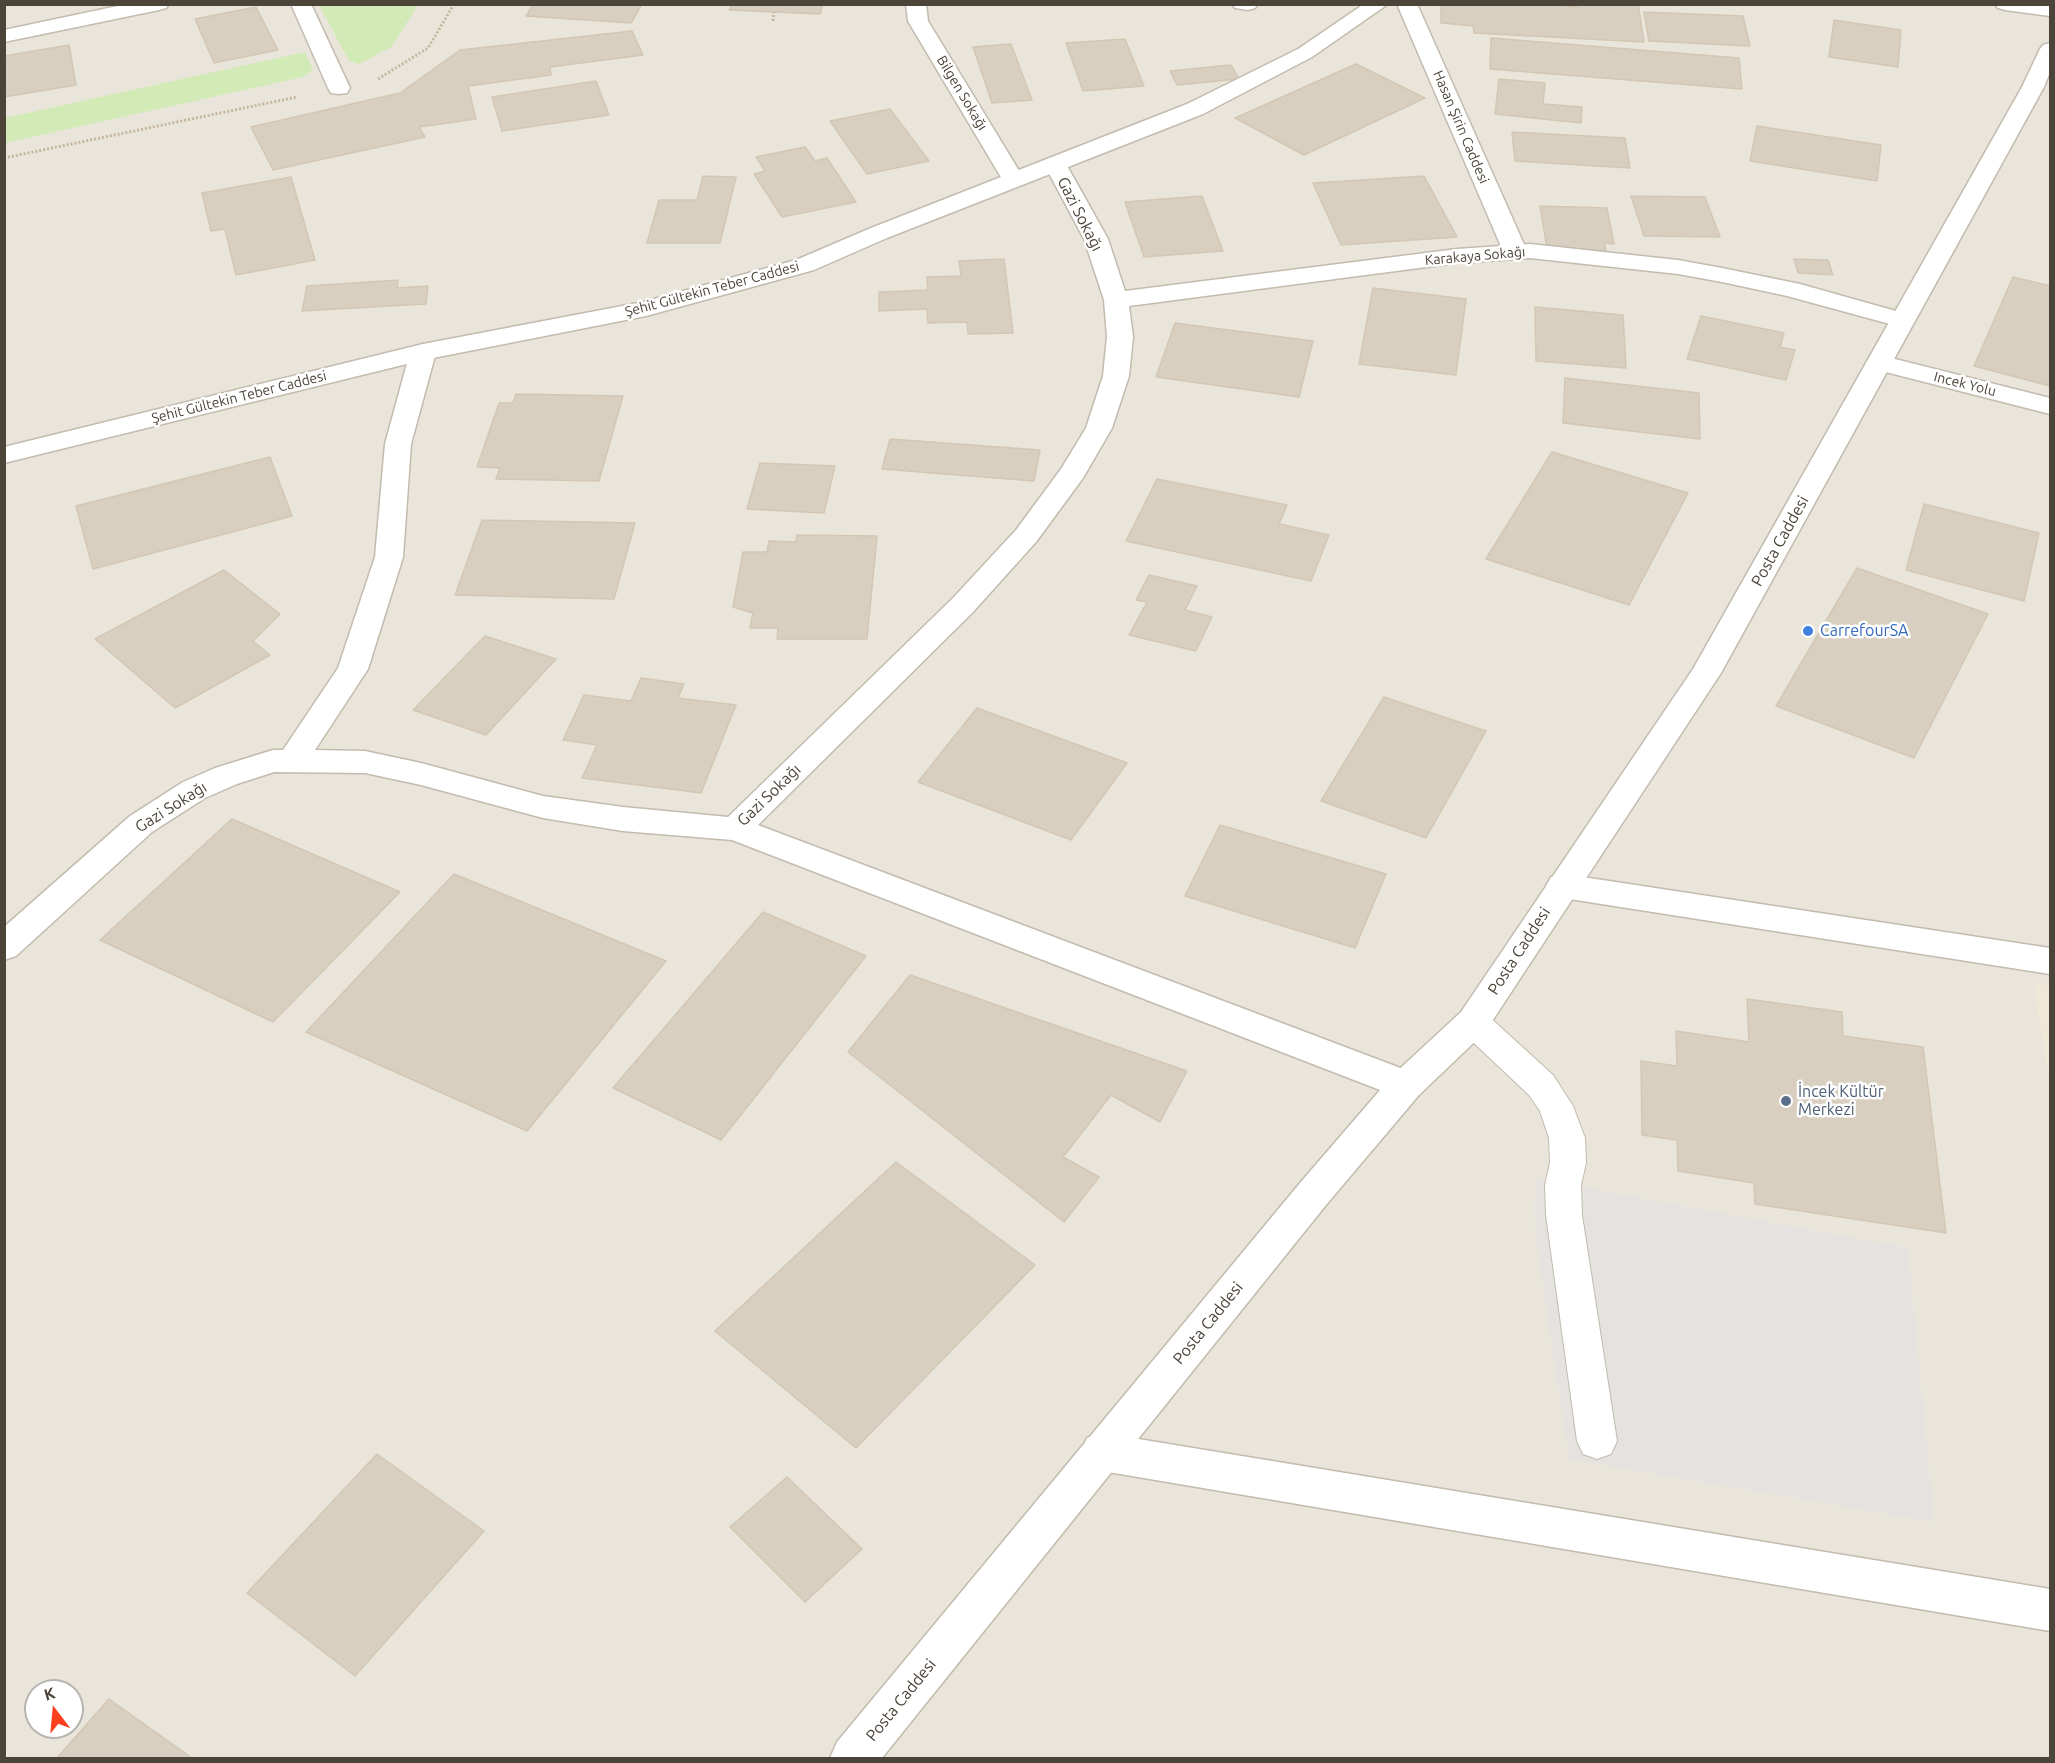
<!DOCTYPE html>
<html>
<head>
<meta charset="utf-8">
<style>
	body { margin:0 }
	#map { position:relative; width:2055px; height:1763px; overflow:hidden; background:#f6f3ec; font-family:Ubuntu,sans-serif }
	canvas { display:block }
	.frame { position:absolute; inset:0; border:6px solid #4b4439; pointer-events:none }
	.north { position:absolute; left:24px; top:1679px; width:60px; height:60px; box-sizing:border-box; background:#fff; border:2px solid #b7b4b0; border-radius:50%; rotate:344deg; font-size:16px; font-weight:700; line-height:24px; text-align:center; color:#4b4439 }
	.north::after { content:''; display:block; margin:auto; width:21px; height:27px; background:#fc3f1d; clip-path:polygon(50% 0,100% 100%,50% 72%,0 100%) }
</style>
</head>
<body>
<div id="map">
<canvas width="2055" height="1763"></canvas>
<div class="frame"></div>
<div class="north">K</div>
</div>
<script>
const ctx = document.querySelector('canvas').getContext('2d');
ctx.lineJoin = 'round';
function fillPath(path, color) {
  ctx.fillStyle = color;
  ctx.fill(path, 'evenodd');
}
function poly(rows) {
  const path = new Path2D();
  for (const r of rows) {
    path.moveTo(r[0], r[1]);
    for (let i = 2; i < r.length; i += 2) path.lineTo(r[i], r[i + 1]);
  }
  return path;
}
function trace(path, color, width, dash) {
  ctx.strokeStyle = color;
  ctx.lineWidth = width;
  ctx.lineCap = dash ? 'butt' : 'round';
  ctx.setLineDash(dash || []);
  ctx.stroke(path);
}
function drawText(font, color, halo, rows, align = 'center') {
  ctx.font = font + ' Ubuntu,sans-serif';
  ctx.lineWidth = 5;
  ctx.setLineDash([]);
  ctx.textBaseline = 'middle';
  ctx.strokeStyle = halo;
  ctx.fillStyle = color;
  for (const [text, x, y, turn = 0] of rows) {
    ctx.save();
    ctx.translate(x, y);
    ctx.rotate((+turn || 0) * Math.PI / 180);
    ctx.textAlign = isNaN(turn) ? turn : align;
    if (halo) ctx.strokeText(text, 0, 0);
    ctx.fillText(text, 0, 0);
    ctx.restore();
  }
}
const residential = poly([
	[5,5,2050,5,2050,1758,5,1758],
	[36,1691,72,1691,72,1727,36,1727]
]);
const education = poly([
	[2036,983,2050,985,2050,1069,2047,1068,2036,998]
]);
const green = poly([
	[319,5,418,5,391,47,359,64,349,61],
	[305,52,313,70,303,77,5,143,5,118]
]);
const parking = poly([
	[1539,1179,1908,1248,1934,1522,1569,1459,1535,1234,1534,1204]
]);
const building = poly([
	[533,4,642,4,631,23,526,16,533,4],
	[732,4,823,4,820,14,729,10,732,4],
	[1441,4,1534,4,1579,7,1578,4,1638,4,1644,42,1474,33,1473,26,1441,23,1441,4],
	[256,7,278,50,214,63,195,19,256,7],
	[1644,12,1743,16,1750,46,1649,41,1644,12],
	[1834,20,1901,30,1898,67,1829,57,1834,20],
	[632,31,643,55,550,67,551,75,468,86,476,119,419,127,425,137,273,170,251,127,400,93,460,50,632,31],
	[1491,38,1739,58,1742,89,1490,69,1491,38],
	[1125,39,1144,86,1083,91,1066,43,1125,39],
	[1011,44,1032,100,992,103,973,47,1011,44],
	[69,45,76,85,4,97,4,56,69,45],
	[1356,64,1425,98,1304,155,1235,118,1356,64],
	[1231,65,1239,79,1177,85,1170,71,1231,65],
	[1499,79,1545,83,1543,104,1582,107,1581,123,1495,114,1499,79],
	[596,81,609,115,502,131,492,97,596,81],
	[890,109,929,161,867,174,830,121,890,109],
	[1757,126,1881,145,1877,181,1750,161,1757,126],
	[1512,132,1625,138,1630,168,1515,161,1512,132],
	[805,147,815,161,827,158,856,202,782,217,754,174,765,171,756,157,805,147],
	[703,176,736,177,720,243,647,243,659,200,697,200,703,176],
	[1424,176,1457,237,1341,245,1313,183,1424,176],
	[291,177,315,260,236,275,225,229,211,231,202,193,291,177],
	[1202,196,1223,251,1144,257,1125,202,1202,196],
	[1631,196,1705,197,1720,237,1644,236,1631,196],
	[1540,206,1607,208,1614,244,1604,243,1606,251,1547,249,1540,206],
	[1004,259,1013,333,968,334,967,322,928,323,927,309,879,311,879,292,928,290,927,277,961,276,959,261,1004,259],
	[1794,259,1828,260,1833,275,1798,273,1794,259],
	[2013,277,2050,286,2050,386,1974,366,2013,277],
	[398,280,397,288,428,286,426,304,302,311,307,286,398,280],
	[1373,288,1466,299,1456,375,1359,364,1373,288],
	[1535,307,1623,315,1626,368,1536,361,1535,307],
	[1701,316,1784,333,1780,347,1795,350,1786,380,1687,359,1701,316],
	[1175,323,1313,341,1299,397,1156,377,1175,323],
	[1565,378,1699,393,1700,439,1563,423,1565,378],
	[516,394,623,396,599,481,496,479,500,468,477,467,499,403,513,403,516,394],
	[890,439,1040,450,1034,481,882,469,890,439],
	[1552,452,1688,493,1629,605,1486,559,1552,452],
	[270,457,292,516,93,569,76,506,270,457],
	[760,463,835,466,824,513,747,509,760,463],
	[1157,479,1287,505,1279,524,1329,535,1311,581,1126,541,1157,479],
	[1924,504,2039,533,2024,601,1906,570,1924,504],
	[482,520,635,523,614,599,455,595,482,520],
	[797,535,877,536,867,639,777,639,778,628,750,628,753,613,733,607,743,552,767,552,769,541,796,542,797,535],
	[1857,568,1988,614,1914,758,1776,706,1857,568],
	[224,570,280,614,253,641,270,655,175,708,95,639,224,570],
	[1149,575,1197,586,1185,610,1212,617,1196,651,1129,635,1147,602,1136,600,1149,575],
	[485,636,556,659,486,735,413,710,485,636],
	[641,678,684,684,678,698,736,705,701,793,582,778,597,745,563,740,584,695,631,701,641,678],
	[1384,697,1486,731,1426,838,1321,801,1384,697],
	[977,708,1127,763,1071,840,918,782,977,708],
	[232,819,400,892,273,1022,100,940,232,819],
	[1220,825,1386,874,1355,948,1185,896,1220,825],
	[454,874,666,961,527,1131,306,1032,454,874],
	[763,912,866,956,721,1140,613,1088,763,912],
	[910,975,1187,1071,1160,1122,1111,1095,1063,1157,1099,1177,1064,1222,848,1052,910,975],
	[1747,999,1842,1012,1843,1036,1923,1047,1946,1233,1755,1204,1754,1183,1678,1171,1677,1140,1642,1135,1641,1061,1677,1066,1676,1031,1749,1042,1747,999],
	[896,1162,1035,1265,856,1448,715,1331,896,1162],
	[377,1454,484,1531,355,1676,247,1593,377,1454],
	[787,1477,862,1549,805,1602,730,1527,787,1477],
	[109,1699,192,1758,57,1758,109,1699]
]);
const path = poly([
	[773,21,774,12],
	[378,79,428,48,454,4],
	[4,158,297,97]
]);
const service = poly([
	[1473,1009,1485,1013,1553,1075,1573,1106,1585,1138,1586,1163,1581,1185,1582,1215,1617,1441,1611,1454,1597,1459,1583,1454,1577,1441,1546,1215,1545,1185,1550,1163,1549,1138,1540,1111,1529,1095,1461,1031,1456,1022,1461,1013,1473,1009]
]);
const minor = poly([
	[291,4,311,4,350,88,347,93,339,94,331,93,328,88,291,4],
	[906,4,926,4,928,21,1024,179,1021,184,1013,186,1005,184,1002,179,908,21,906,4],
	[1232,4,1258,4,1255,8,1248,10,1235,8,1232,4],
	[1055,157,1063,159,1066,164,1108,239,1125,291,1457,249,1530,244,1678,260,1722,268,1800,284,1910,315,1913,320,1910,325,1901,327,1787,296,1722,282,1678,274,1530,258,1457,263,1129,306,1133,337,1129,376,1112,428,1083,478,1036,542,973,612,758,825,1419,1075,1424,1085,1419,1095,1406,1100,1393,1095,732,840,623,831,543,818,421,785,365,773,274,772,237,784,205,798,152,832,16,956,4,960,4,927,130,816,183,782,215,768,273,750,283,750,338,668,375,557,385,444,410,352,414,347,423,344,432,347,436,352,411,444,403,557,368,669,315,750,365,751,421,763,543,796,623,807,728,817,953,598,1016,530,1061,469,1086,428,1103,376,1107,337,1104,300,1084,239,1044,164,1047,159,1055,157],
	[1879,355,2050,398,2050,414,1870,368,1866,363,1870,358,1879,355],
	[1563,874,2050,948,2050,974,1563,898,1551,895,1546,886,1551,877,1563,874],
	[1102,1433,2050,1589,2050,1631,1102,1471,1087,1466,1081,1452,1087,1438,1102,1433]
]);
const tertiary = poly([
	[127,4,169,4,166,8,159,10,4,42,4,30,127,4],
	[1364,4,1388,4,1312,57,1203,114,887,238,814,270,646,316,423,360,4,463,4,447,423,344,643,302,796,260,871,228,1187,104,1298,49,1364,4],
	[1397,4,1417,4,1527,251,1523,256,1515,258,1507,256,1503,251,1397,4],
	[1995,4,2050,4,2050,16,2005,10,1998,8,1995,4],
	[2050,43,2050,72,2044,87,1721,673,1485,1032,1419,1095,1326,1205,882,1758,830,1758,837,1742,1300,1183,1393,1075,1461,1012,1693,669,2022,87,2040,49,2043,45,2050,43]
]);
const markers = [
	[1808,631,6,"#3f7fe0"],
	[1786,1101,6,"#5c6f8a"]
];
const farStreetnames = [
	["Bilgen Sokağı",962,93,59],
	["Hasan Şirin Caddesi",1461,127,67],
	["Karakaya Sokağı",1475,256,-5],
	["Şehit Gültekin Teber Caddesi",712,289,-15],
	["Incek Yolu",1965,384,14],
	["Şehit Gültekin Teber Caddesi",239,397,-14]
];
const streetNames = [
	["Gazi Sokağı",1080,214,63],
	["Posta Caddesi",1780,541,-61],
	["Gazi Sokağı",769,795,-44],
	["Gazi Sokağı",171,807,-32],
	["Posta Caddesi",1519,951,-57],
	["Posta Caddesi",1208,1323,-51],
	["Posta Caddesi",901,1700,-51]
];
const shopNames = [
	["CarrefourSA",1820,631]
];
const serviceNames = [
	["İncek Kültür",1798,1092],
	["Merkezi",1798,1110]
];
fillPath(residential, '#eae5da');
fillPath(education, '#efe8d6');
fillPath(green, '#d2eab5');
fillPath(parking, '#e5e3e0');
fillPath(building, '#d8cfc1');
trace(building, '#d3c7b4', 1.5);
trace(service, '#c2bbae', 2);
trace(minor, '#c2bbae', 3);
trace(tertiary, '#c2bbae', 3);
trace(path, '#c4b79f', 3, [2, 2]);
fillPath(service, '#fff');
fillPath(minor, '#fff');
fillPath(tertiary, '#fff');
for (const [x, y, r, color] of markers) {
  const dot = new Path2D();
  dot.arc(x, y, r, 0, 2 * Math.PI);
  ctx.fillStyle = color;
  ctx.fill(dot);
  trace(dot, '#fff', 2);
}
drawText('14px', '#4b4439', '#fff', farStreetnames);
drawText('16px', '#4b4439', '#fff', streetNames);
drawText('16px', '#366cbe', '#fff', shopNames, 'left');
drawText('16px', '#4e5e75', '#fff', serviceNames, 'left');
</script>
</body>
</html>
